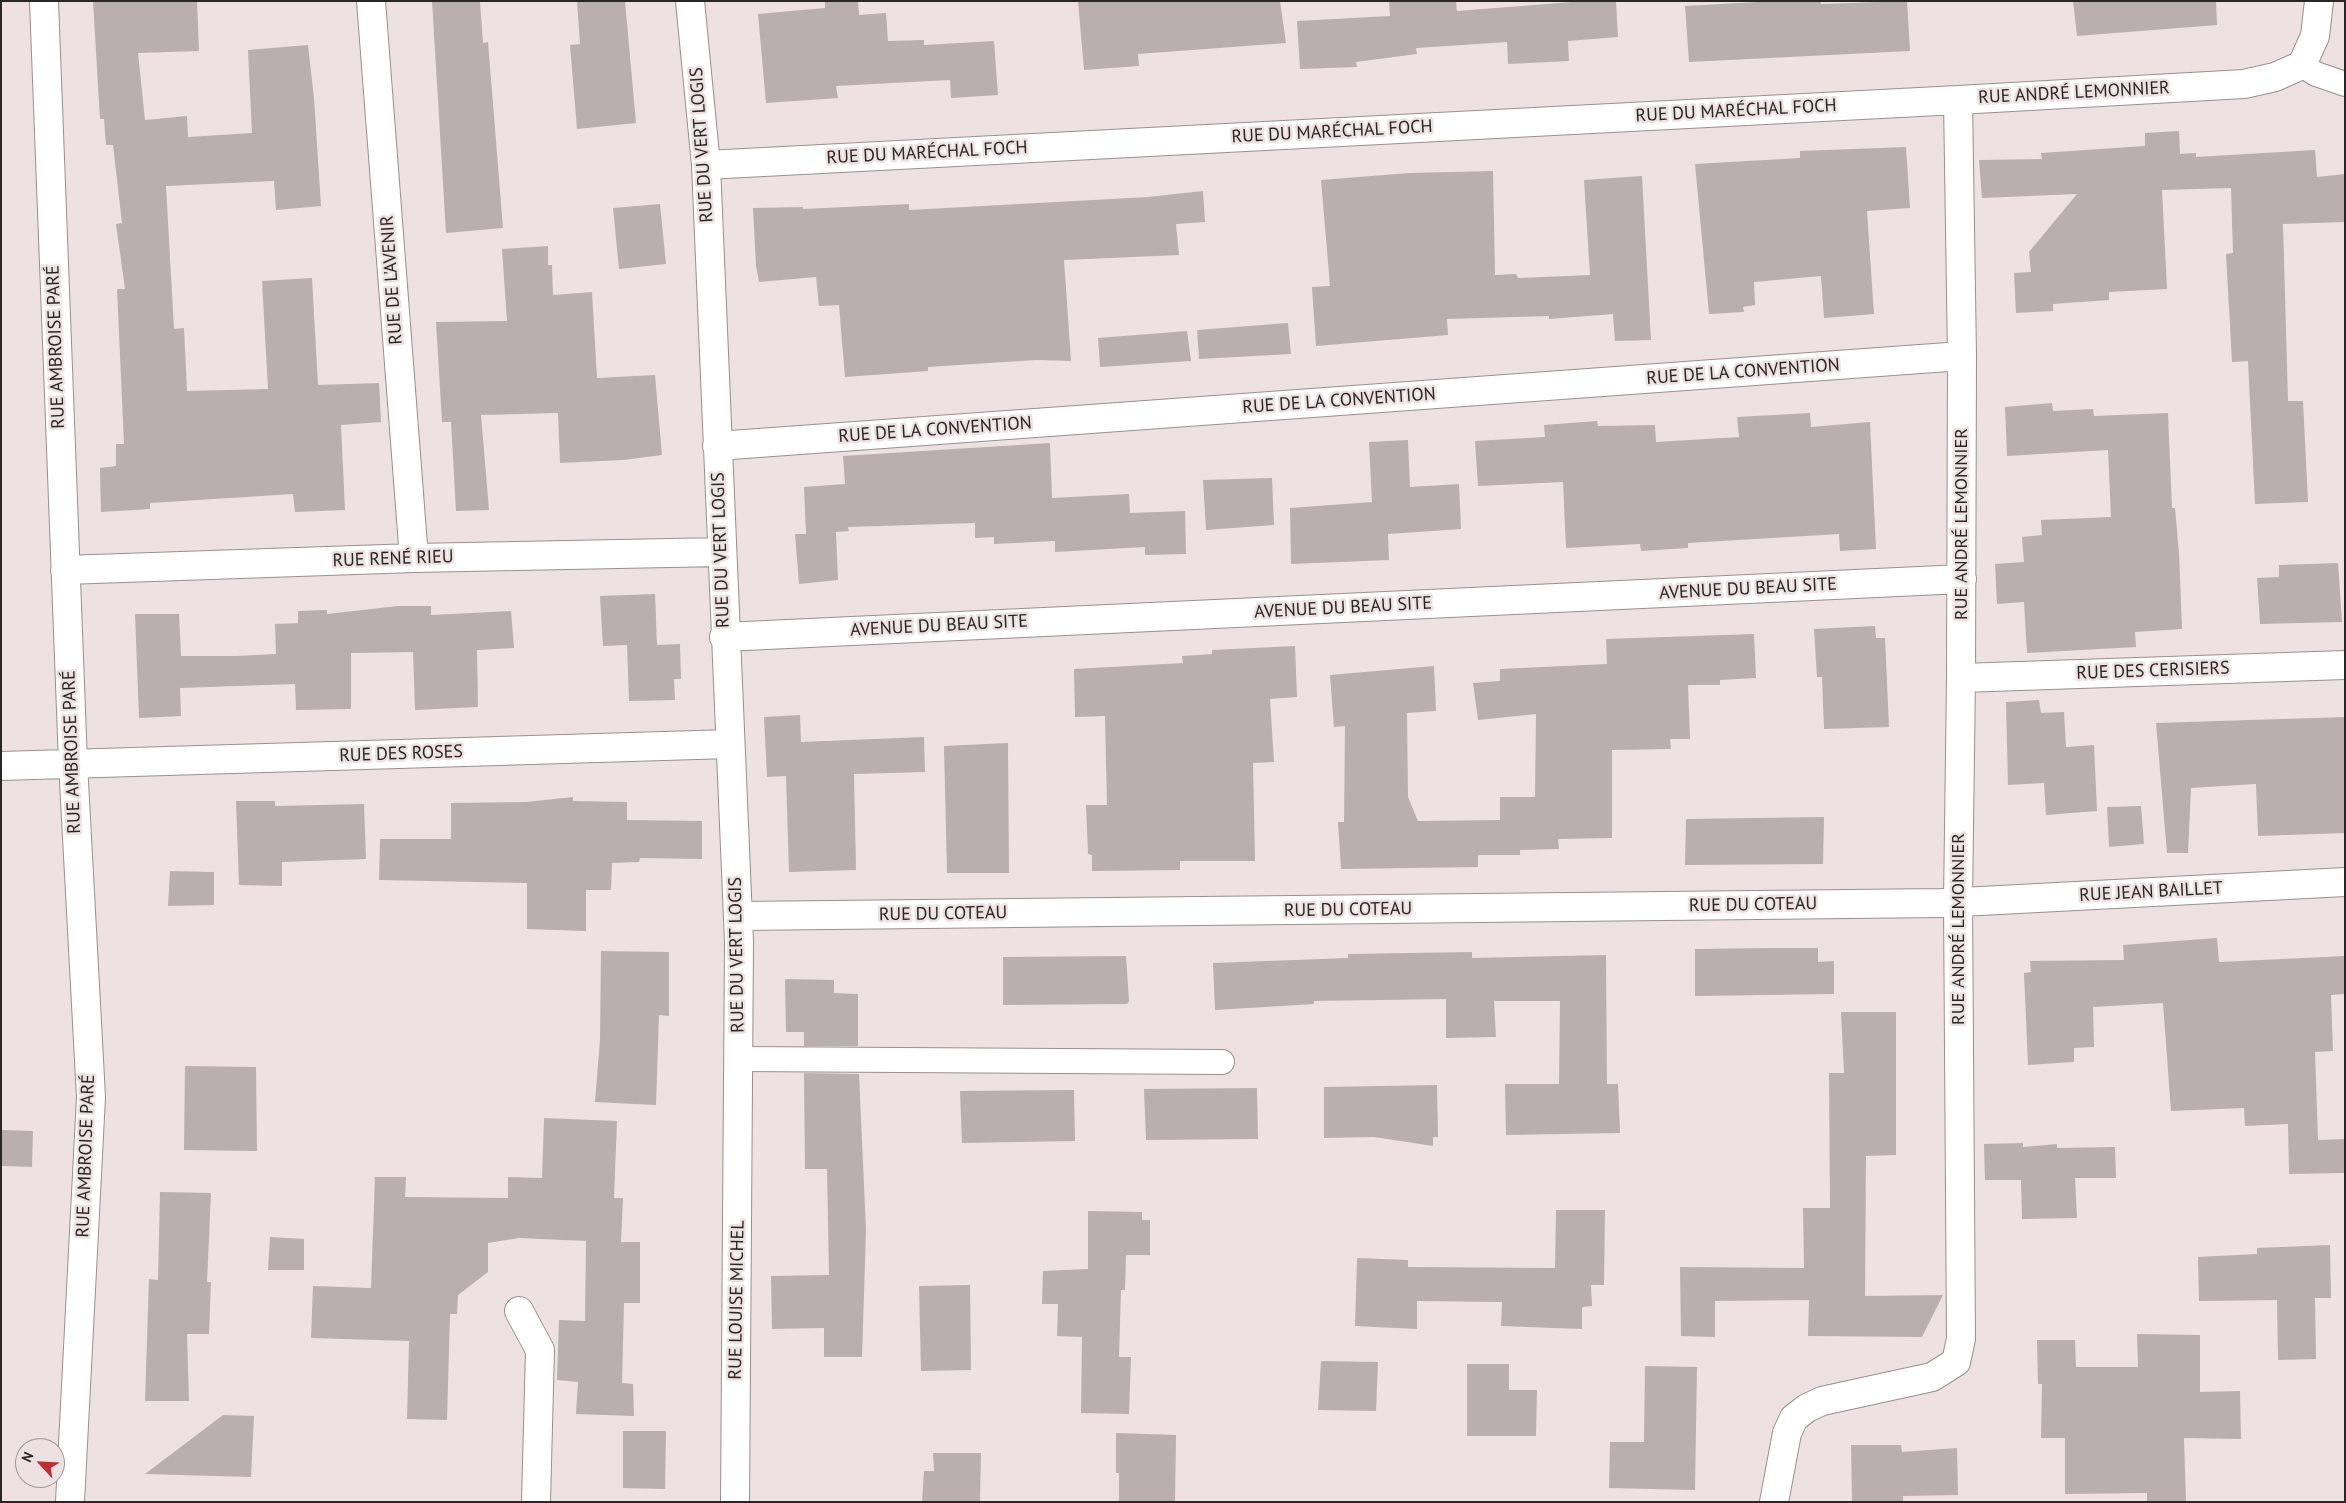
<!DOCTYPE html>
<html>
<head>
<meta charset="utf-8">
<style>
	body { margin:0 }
	#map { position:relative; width:2346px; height:1503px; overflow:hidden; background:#ede2e1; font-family:"PT Sans",sans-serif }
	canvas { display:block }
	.frame { position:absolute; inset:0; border:2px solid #2a2626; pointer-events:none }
	.north { position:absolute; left:15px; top:1438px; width:50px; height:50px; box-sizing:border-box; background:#ede2e1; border:1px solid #9f9796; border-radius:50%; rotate:295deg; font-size:14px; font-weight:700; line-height:20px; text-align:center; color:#2a2626 }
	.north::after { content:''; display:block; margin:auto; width:18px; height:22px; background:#be2f33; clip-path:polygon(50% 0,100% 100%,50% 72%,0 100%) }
</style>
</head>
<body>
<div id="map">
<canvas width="2346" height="1503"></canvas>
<div class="frame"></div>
<div class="north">N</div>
</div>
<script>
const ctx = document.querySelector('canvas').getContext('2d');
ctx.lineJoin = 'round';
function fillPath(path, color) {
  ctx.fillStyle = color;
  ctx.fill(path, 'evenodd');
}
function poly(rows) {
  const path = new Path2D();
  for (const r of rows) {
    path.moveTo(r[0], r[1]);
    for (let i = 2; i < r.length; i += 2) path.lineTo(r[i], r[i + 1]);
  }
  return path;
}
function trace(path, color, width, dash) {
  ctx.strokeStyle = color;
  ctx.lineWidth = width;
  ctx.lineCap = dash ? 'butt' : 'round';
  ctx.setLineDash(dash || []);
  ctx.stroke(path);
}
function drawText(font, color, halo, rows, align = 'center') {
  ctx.font = font + ' "PT Sans",sans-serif';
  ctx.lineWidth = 5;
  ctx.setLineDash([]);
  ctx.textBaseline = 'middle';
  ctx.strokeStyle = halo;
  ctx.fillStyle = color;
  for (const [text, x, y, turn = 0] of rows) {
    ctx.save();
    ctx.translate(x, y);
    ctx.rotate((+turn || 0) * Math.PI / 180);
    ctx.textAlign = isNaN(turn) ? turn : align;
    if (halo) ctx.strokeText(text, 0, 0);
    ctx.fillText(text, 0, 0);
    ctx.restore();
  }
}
const building = poly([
	[93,1,197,1,199,51,138,53,145,120,187,116,188,137,252,133,248,50,308,45,314,98,321,206,276,210,274,181,166,186,174,329,184,328,187,391,268,389,262,281,312,278,318,385,379,383,381,422,341,425,345,510,295,512,293,494,150,503,150,509,101,512,100,468,116,466,116,444,124,444,117,289,125,289,116,224,122,223,113,145,106,145,104,119,100,119],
	[432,1,480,1,483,43,488,42,503,228,446,233],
	[577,1,625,1,636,123,577,129,570,45,580,44],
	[825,1,858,1,859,15,886,13,888,41,924,40,924,45,994,41,998,95,951,98,950,80,836,86,838,98,766,103,758,14,825,8],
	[1078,1,1280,1,1286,43,1138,54,1139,66,1084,70],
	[1389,1,1456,1,1457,11,1585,1,1616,1,1618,37,1568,41,1569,61,1508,64,1507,42,1416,48,1417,54,1356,62,1357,67,1300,69,1297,21,1390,16],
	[1775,1,1821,1,1821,4,1907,1,1910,51,1689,62,1685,6],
	[2073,1,2216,1,2217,25,2077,36],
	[2179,131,2180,154,2196,153,2196,157,2315,150,2317,177,2345,174,2345,222,2283,224,2288,401,2303,401,2308,502,2255,504,2248,361,2232,362,2226,254,2233,253,2231,188,2162,190,2167,289,2109,292,2109,300,2053,304,2053,311,2016,313,2014,273,2031,272,2029,252,2077,194,1982,198,1979,160,2042,159,2041,153,2145,146,2145,133],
	[1906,147,1910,208,1867,211,1874,314,1824,318,1821,276,1754,282,1755,305,1743,307,1744,312,1709,314,1695,164,1800,158,1800,151],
	[1493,171,1495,275,1516,274,1518,278,1590,275,1584,180,1642,176,1651,340,1615,341,1613,314,1549,319,1549,316,1447,319,1448,335,1316,346,1312,287,1330,286,1321,180,1409,173],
	[1203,191,1205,222,1176,224,1179,255,1064,260,1071,361,1036,360,928,367,928,371,845,377,839,305,819,306,816,277,759,282,756,266,753,208,803,207,803,209,909,204,909,210,1148,197],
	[660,204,666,264,619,269,613,208],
	[548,246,548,265,552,265,553,295,592,292,597,378,655,375,662,455,623,460,560,463,558,413,481,415,489,510,456,511,451,422,442,422,436,322,507,321,502,249],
	[1288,323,1291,354,1199,359,1197,330],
	[1187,331,1191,361,1100,367,1098,338],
	[2052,403,2053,411,2093,409,2094,416,2168,413,2172,508,2175,508,2179,553,2182,629,2135,632,2136,647,2027,653,2024,602,1997,604,1995,564,2024,562,2022,537,2042,535,2041,520,2111,517,2108,450,2007,456,2005,407],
	[1810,413,1811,427,1870,422,1876,549,1840,551,1839,534,1688,543,1688,548,1641,551,1640,544,1566,548,1563,482,1478,486,1475,441,1545,437,1544,425,1597,421,1598,426,1655,425,1656,442,1739,437,1737,417],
	[1408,440,1410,487,1459,484,1461,529,1388,534,1389,560,1291,564,1290,508,1372,502,1369,442],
	[1050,443,1052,498,1129,494,1130,513,1185,511,1186,554,1145,555,1145,547,1055,552,1055,541,994,544,994,537,975,538,975,523,848,527,849,531,810,534,836,532,838,580,799,584,795,534,806,534,804,487,845,484,843,456],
	[1272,478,1274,525,1206,530,1203,480],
	[2338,563,2342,622,2260,624,2257,578,2279,577,2279,565],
	[655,594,657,645,680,644,681,679,674,679,675,700,629,701,627,645,603,646,600,596],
	[398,606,431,606,431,615,511,611,514,648,477,650,478,707,415,710,413,652,351,653,351,709,296,710,295,684,180,688,181,716,139,718,135,614,179,614,181,656,236,656,276,654,275,624,298,623,298,611,327,610,327,614],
	[1875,626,1876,638,1885,638,1889,727,1824,729,1822,677,1817,677,1814,629],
	[1754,634,1756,678,1720,680,1720,685,1688,685,1690,739,1670,739,1671,749,1612,750,1612,838,1558,839,1559,849,1520,850,1520,855,1478,855,1478,867,1341,869,1338,822,1344,822,1345,726,1334,727,1330,675,1434,666,1436,711,1407,713,1408,797,1418,821,1500,820,1500,797,1535,797,1536,714,1478,720,1473,683,1500,681,1500,669,1607,664,1606,639],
	[1295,646,1297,697,1270,699,1274,762,1253,763,1255,861,1180,861,1180,870,1092,871,1092,855,1088,854,1086,805,1107,805,1105,716,1075,717,1074,669,1183,663,1182,656,1212,654,1212,650],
	[2039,700,2041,713,2064,712,2066,747,2094,745,2097,811,2046,815,2044,783,2008,785,2006,702],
	[800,715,801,742,924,737,925,772,854,774,856,870,789,872,786,776,767,777,764,717],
	[2345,717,2345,833,2258,836,2256,784,2191,788,2188,853,2167,853,2156,723],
	[1008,743,1009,873,947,873,944,746],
	[573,797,573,801,627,802,627,820,702,821,702,859,640,858,639,862,612,863,611,890,586,890,586,931,527,929,527,883,379,880,380,839,451,839,451,803,526,802],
	[236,801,275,801,275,806,364,804,366,859,282,862,282,886,239,885],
	[2141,806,2144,844,2109,847,2107,807],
	[1824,817,1823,864,1685,865,1686,819],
	[170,871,214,872,214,905,168,906],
	[2217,938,2219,962,2345,956,2345,994,2331,995,2333,1051,2315,1052,2318,1140,2345,1139,2345,1173,2289,1174,2288,1124,2245,1126,2244,1108,2171,1111,2163,1003,2093,1007,2094,1047,2074,1048,2074,1062,2028,1065,2024,973,2031,972,2030,961,2124,960,2123,945],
	[1771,948,1818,948,1818,962,1834,961,1834,994,1695,996,1695,949],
	[601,951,669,952,669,1016,659,1015,656,1105,595,1102,600,1040],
	[1472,952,1472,958,1606,955,1607,1084,1618,1084,1620,1133,1506,1135,1505,1084,1559,1084,1560,1001,1494,1001,1496,1037,1446,1038,1446,999,1314,1001,1314,1004,1215,1010,1213,963,1348,958,1348,954],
	[1126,956,1129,1001,1127,1004,1003,1005,1003,957],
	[785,979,834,980,834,993,858,994,858,1046,804,1046,804,1032,786,1032],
	[1841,1012,1896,1012,1896,1155,1866,1156,1865,1296,1943,1295,1922,1337,1808,1336,1809,1300,1715,1301,1715,1337,1681,1336,1680,1267,1804,1268,1803,1208,1830,1208,1829,1073,1844,1073],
	[185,1066,256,1067,257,1151,184,1150],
	[804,1073,859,1074,866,1230,862,1357,824,1357,824,1328,772,1329,771,1276,829,1275,827,1169,805,1169],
	[1437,1085,1438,1137,1433,1137,1433,1146,1374,1137,1324,1138,1324,1087],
	[1257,1088,1258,1139,1146,1140,1144,1089],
	[1074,1090,1075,1141,962,1143,960,1091],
	[544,1118,617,1121,614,1198,623,1198,621,1242,640,1242,640,1303,624,1303,622,1383,633,1384,634,1416,576,1414,578,1382,557,1380,559,1320,585,1321,586,1241,519,1238,488,1243,488,1272,458,1295,457,1314,450,1314,447,1420,407,1419,409,1341,311,1338,313,1286,371,1288,375,1177,406,1177,405,1197,508,1198,508,1177,542,1178],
	[1,1130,33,1131,32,1167,1,1166],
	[2023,1143,2023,1147,2057,1144,2057,1148,2115,1147,2116,1178,2075,1178,2077,1218,2022,1219,2021,1180,1985,1180,1984,1144],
	[160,1192,211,1193,207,1282,211,1282,209,1334,187,1334,189,1401,145,1401,149,1279,158,1280],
	[1556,1210,1605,1210,1604,1285,1591,1285,1592,1306,1582,1307,1582,1329,1501,1326,1502,1302,1417,1301,1417,1329,1355,1326,1357,1258,1408,1260,1408,1267,1555,1268],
	[1088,1211,1142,1212,1142,1220,1150,1220,1150,1255,1126,1255,1125,1290,1121,1290,1119,1357,1131,1357,1129,1414,1081,1413,1082,1337,1057,1336,1058,1304,1042,1304,1043,1271,1088,1269],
	[270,1237,304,1239,304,1270,268,1270],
	[2330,1245,2331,1298,2315,1298,2316,1359,2278,1360,2277,1300,2199,1301,2198,1257,2257,1254,2257,1248],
	[970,1285,971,1370,921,1371,919,1286],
	[2137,1334,2200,1335,2200,1392,2240,1391,2241,1439,2184,1438,2186,1502,2147,1502,2147,1493,2065,1494,2065,1438,2041,1438,2042,1384,2038,1384,2037,1340,2075,1340,2076,1367,2138,1367],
	[1321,1361,1378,1362,1376,1411,1318,1410],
	[1467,1364,1509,1364,1509,1390,1537,1390,1536,1436,1467,1436],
	[1645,1366,1697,1367,1695,1490,1609,1488,1610,1442,1644,1442],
	[223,1415,254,1416,251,1477,145,1474],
	[623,1431,666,1431,665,1489,623,1488],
	[1116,1433,1176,1435,1175,1502,1119,1501,1119,1473,1116,1473],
	[1851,1445,1901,1445,1902,1452,1957,1448,1958,1495,1903,1496,1903,1502,1852,1502],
	[933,1453,981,1453,980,1502,922,1502,924,1471,934,1471]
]);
const service = poly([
	[2302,65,2316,74,2345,84],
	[739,1059,1222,1062]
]);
const minor = poly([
	[44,1,73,763,91,1097,70,1502],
	[371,1,414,558],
	[690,1,706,165,739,942,735,1502],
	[706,165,1958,100],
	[717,446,1962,356],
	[65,570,414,558,721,552],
	[724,637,1962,579],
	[1961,678,2345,665],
	[1,766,730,744],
	[738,916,1942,903,2345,882],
	[519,1311,540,1350,536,1502],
	[1774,1502,1787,1433,1794,1418,1807,1408,1822,1401,1932,1377,1956,1362,1961,1339,1958,902,1961,678,1962,356,1958,100,2244,84,2275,77,2302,65,2315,36,2319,1]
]);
const streetNames = [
	["RUE ANDRÉ LEMONNIER",2074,93,-3],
	["RUE DU MARÉCHAL FOCH",1736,111,-3],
	["RUE DU MARÉCHAL FOCH",1332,132,-3],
	["RUE DU VERT LOGIS",702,145,-94],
	["RUE DU MARÉCHAL FOCH",927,153,-3],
	["RUE DE L'AVENIR",392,280,-94],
	["RUE AMBROISE PARÉ",56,347,-92],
	["RUE DE LA CONVENTION",1743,372,-4],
	["RUE DE LA CONVENTION",1339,401,-4],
	["RUE DE LA CONVENTION",935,430,-4],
	["RUE ANDRÉ LEMONNIER",1962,524,-90],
	["RUE DU VERT LOGIS",721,550,-92],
	["RUE RENÉ RIEU",393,559,-2],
	["AVENUE DU BEAU SITE",1748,589,-3],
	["AVENUE DU BEAU SITE",1343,608,-3],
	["AVENUE DU BEAU SITE",939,626,-3],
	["RUE DES CERISIERS",2153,671,-2],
	["RUE AMBROISE PARÉ",72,752,-92],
	["RUE DES ROSES",401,754,-2],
	["RUE JEAN BAILLET",2151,892,-3],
	["RUE DU COTEAU",1753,905,-1],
	["RUE DU COTEAU",1348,910,-1],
	["RUE DU COTEAU",943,914,-1],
	["RUE ANDRÉ LEMONNIER",1959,929,-90],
	["RUE DU VERT LOGIS",737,955,-91],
	["RUE AMBROISE PARÉ",86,1156,-88],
	["RUE LOUISE MICHEL",737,1300,-89]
];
fillPath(building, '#b8afae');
trace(service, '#998f8e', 26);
trace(minor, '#998f8e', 30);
trace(service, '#fff', 24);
trace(minor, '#fff', 28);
drawText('18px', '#2a2626', '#ede2e1', streetNames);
</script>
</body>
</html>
